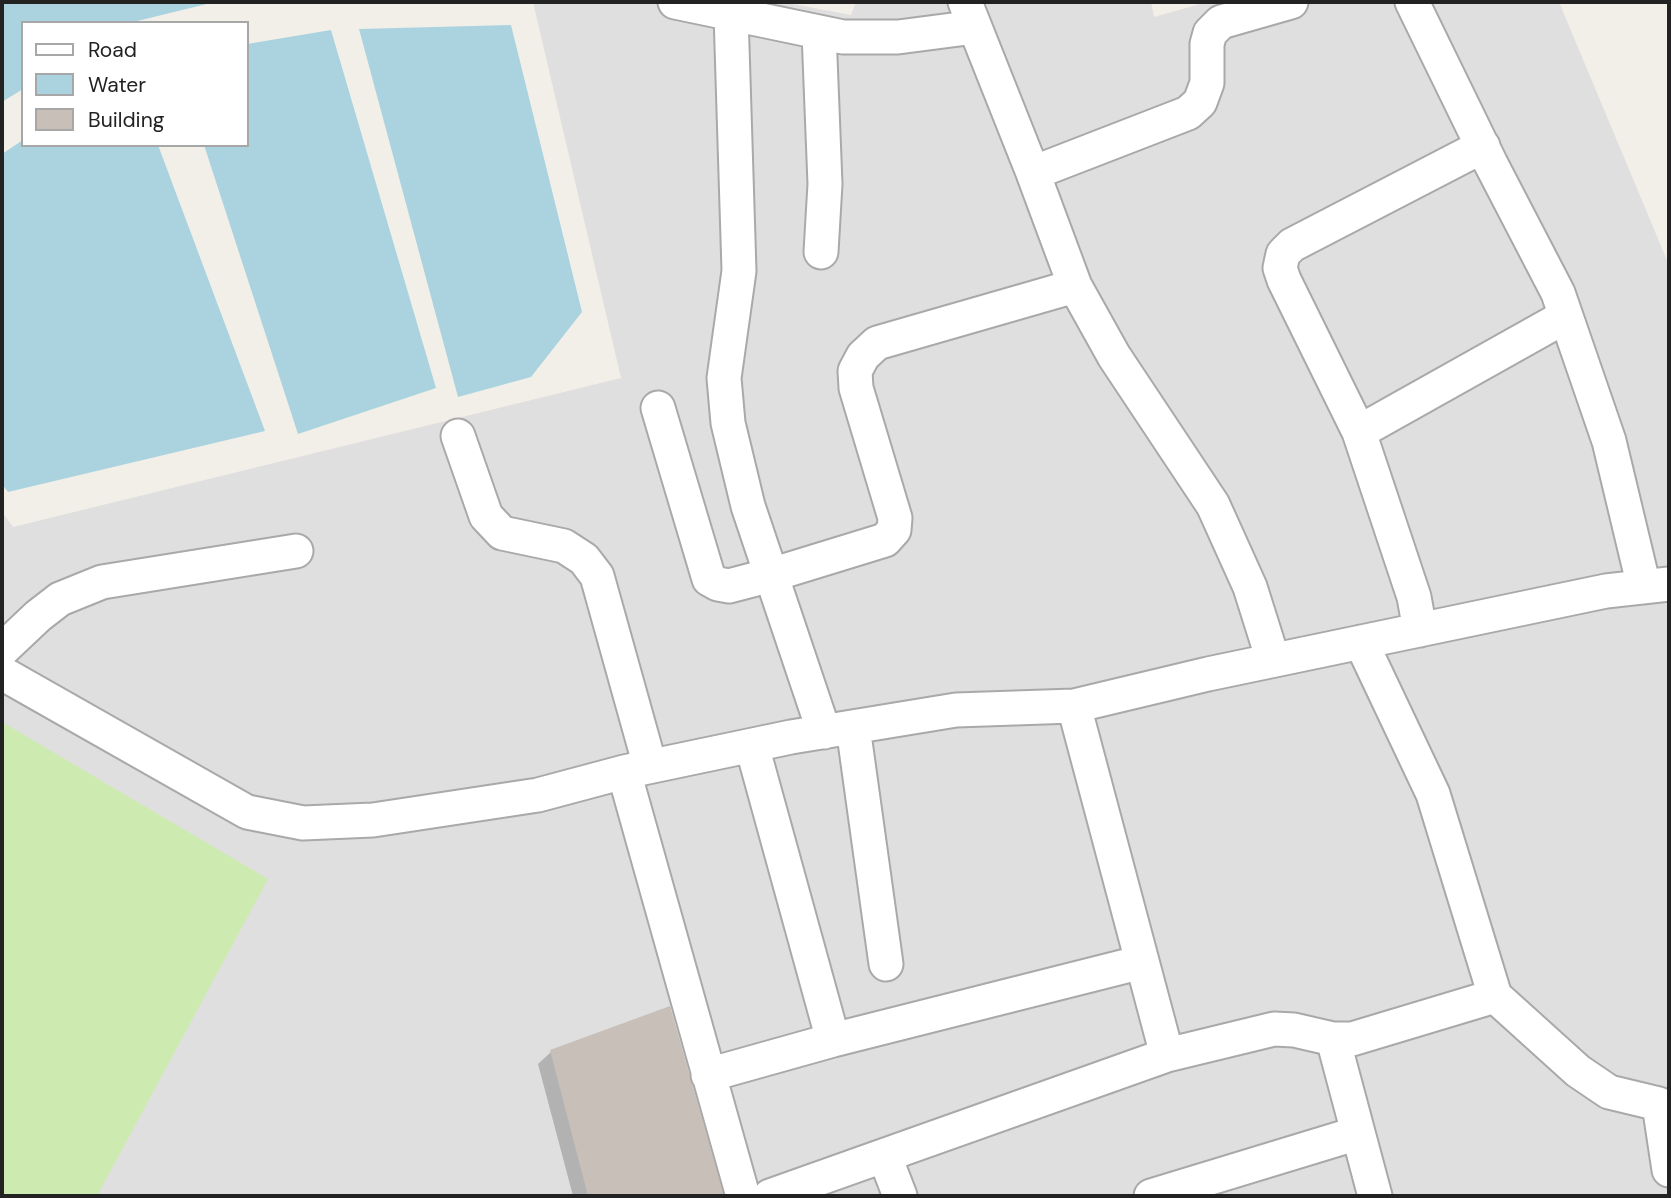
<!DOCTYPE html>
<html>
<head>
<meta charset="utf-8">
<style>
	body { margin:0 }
	#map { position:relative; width:1671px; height:1198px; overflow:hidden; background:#f2efe9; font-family:"DM Sans",sans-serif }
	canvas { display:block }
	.frame { position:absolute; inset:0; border:4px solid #222; pointer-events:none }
	.legend { position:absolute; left:21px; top:21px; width:228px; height:126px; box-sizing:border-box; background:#fff; border:2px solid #a7a7a7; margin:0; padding:9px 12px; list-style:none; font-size:21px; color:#222 }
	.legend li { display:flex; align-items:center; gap:14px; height:35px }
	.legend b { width:35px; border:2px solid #a7a7a7 }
</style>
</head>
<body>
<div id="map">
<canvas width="1671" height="1198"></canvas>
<div class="frame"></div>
<ul class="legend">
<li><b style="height:9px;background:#fff"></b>Road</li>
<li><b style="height:19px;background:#aad3df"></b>Water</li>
<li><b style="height:19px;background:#c7bfb8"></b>Building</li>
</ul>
</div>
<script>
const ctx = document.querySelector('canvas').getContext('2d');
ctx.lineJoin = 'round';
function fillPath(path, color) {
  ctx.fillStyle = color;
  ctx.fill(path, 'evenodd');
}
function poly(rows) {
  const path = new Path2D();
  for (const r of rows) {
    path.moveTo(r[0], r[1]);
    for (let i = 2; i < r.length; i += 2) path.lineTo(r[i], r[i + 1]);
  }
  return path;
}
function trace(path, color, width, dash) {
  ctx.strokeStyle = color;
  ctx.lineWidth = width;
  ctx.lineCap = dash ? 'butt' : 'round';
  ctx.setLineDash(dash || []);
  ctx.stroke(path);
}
const residential = poly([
	[533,2,782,2,851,15,856,2,1151,2,1154,17,1207,2,1559,2,1669,265,1669,1196,2,1196,2,512,13,527,621,378]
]);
const grass = poly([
	[2,722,268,879,97,1196,2,1196]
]);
const water = poly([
	[2,2,215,2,129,23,23,23,23,89,2,102],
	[511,25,582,312,531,377,458,397,359,29],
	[331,30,436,388,298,434,204,145,247,145,247,44],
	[23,140,23,145,158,145,265,431,8,492,2,484,2,154]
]);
const shadow = poly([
	[551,1052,722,1195,573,1196,538,1064]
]);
const building = poly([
	[670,1006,724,1196,588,1196,550,1050]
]);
const minor = poly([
	[675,2,843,37,898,37,975,27],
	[965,2,1033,173,1075,286,1114,356,1213,505,1250,587,1273,660],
	[1412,2,1491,164,1558,293,1609,441,1644,587],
	[731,14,739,271,724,378,728,423,748,506,824,732],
	[819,32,825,184,821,252],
	[1033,173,1188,113,1200,102,1207,83,1207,44,1210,33,1221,22,1291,2],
	[658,408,709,579,718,584,729,586,771,575,885,540,894,530,895,518,856,388,855,371,863,356,877,343,1075,286],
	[1359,432,1566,316],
	[458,436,486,516,502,533,564,546,584,559,597,576,650,766],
	[1420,630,1414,597,1359,432,1284,280,1280,268,1283,254,1292,245,1483,146],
	[1361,642,1433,794,1495,996],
	[2,650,38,616,60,599,102,582,296,551],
	[2,673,247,812,303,823,373,820,538,795,624,772,791,737,956,710,1074,706,1208,674,1606,591,1669,584],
	[853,727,886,964],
	[752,746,833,1040],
	[624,772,743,1196],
	[1333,1039,1352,1039,1495,996,1578,1071,1609,1092,1659,1104,1669,1170],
	[1167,1055,1274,1029,1294,1030,1333,1039,1375,1196],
	[708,1075,833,1040,1142,962],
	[885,1157,900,1196],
	[770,1196,1167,1055,1074,706],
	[1151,1196,1358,1133]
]);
fillPath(residential, '#e0dfdf');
fillPath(grass, '#cdebb0');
fillPath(water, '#aad3df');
fillPath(shadow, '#0003');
fillPath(building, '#c7bfb8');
trace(minor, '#a9a9a9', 37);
trace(minor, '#fff', 33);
</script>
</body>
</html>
